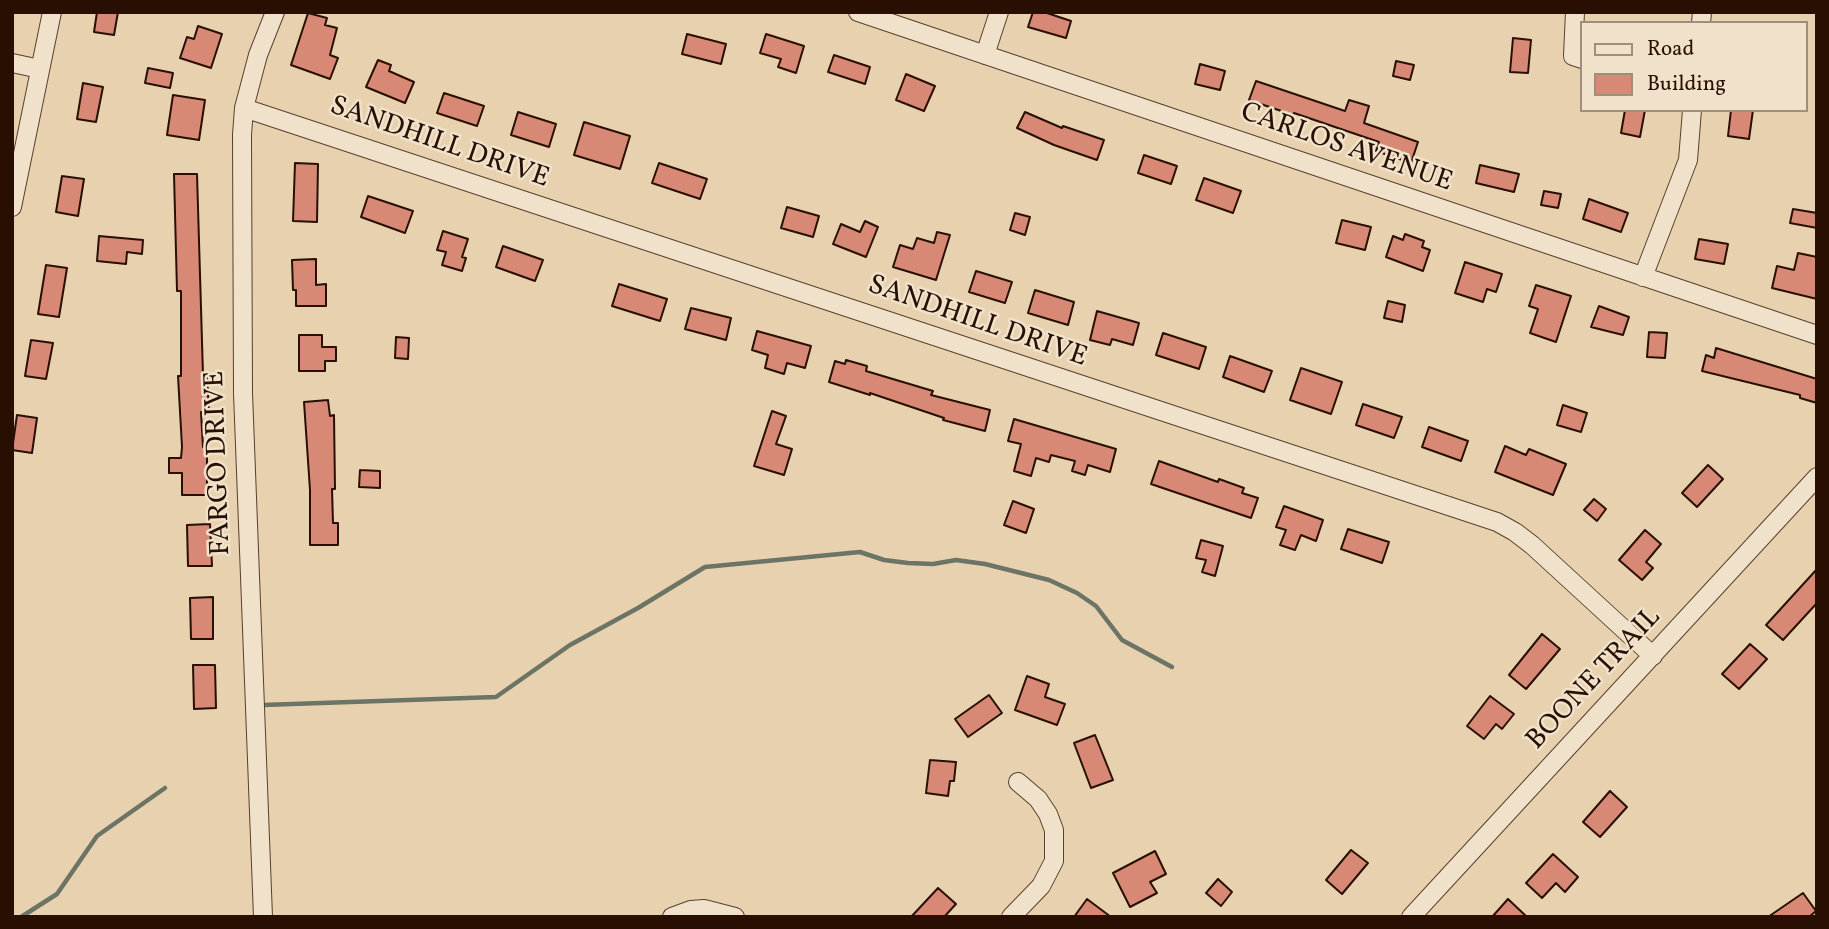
<!DOCTYPE html>
<html>
<head>
<meta charset="utf-8">
<style>
	body { margin:0 }
	#map { position:relative; width:1829px; height:929px; overflow:hidden; background:#e8d1ae; font-family:Vollkorn,serif }
	canvas { display:block }
	.frame { position:absolute; inset:0; border:14px solid #280f02; pointer-events:none }
	.legend { position:absolute; left:1580px; top:21px; width:228px; height:91px; box-sizing:border-box; background:#f0e1ca; border:2px solid #a08d7a; margin:0; padding:9px 12px; list-style:none; font-size:21px; color:#280f02 }
	.legend li { display:flex; align-items:center; gap:14px; height:35px }
	.legend b { width:35px; border:2px solid #a08d7a }
</style>
</head>
<body>
<div id="map">
<canvas width="1829" height="929"></canvas>
<div class="frame"></div>
<ul class="legend">
<li><b style="height:9px;background:#f0e1ca"></b>Road</li>
<li><b style="height:19px;background:#d78976"></b>Building</li>
</ul>
</div>
<script>
const ctx = document.querySelector('canvas').getContext('2d');
ctx.lineJoin = 'round';
function poly(rows) {
  const path = new Path2D();
  for (const r of rows) {
    path.moveTo(r[0], r[1]);
    for (let i = 2; i < r.length; i += 2) path.lineTo(r[i], r[i + 1]);
  }
  return path;
}
function trace(path, color, width, dash) {
  ctx.strokeStyle = color;
  ctx.lineWidth = width;
  ctx.lineCap = dash ? 'butt' : 'round';
  ctx.setLineDash(dash || []);
  ctx.stroke(path);
}
function fillPath(path, color) {
  ctx.fillStyle = color;
  ctx.fill(path, 'evenodd');
}
function drawText(font, color, halo, rows, align = 'center') {
  ctx.font = font + ' Vollkorn,serif';
  ctx.lineWidth = 5;
  ctx.setLineDash([]);
  ctx.textBaseline = 'middle';
  ctx.strokeStyle = halo;
  ctx.fillStyle = color;
  for (const [text, x, y, turn = 0] of rows) {
    ctx.save();
    ctx.translate(x, y);
    ctx.rotate((+turn || 0) * Math.PI / 180);
    ctx.textAlign = isNaN(turn) ? turn : align;
    if (halo) ctx.strokeText(text, 0, 0);
    ctx.fillText(text, 0, 0);
    ctx.restore();
  }
}
const stream = poly([
	[263,705,496,697,570,645,638,608,705,567,860,552,884,560,908,563,933,564,956,560,985,564,1049,580,1077,593,1096,606,1122,640,1172,667],
	[21,917,57,894,97,836,165,788]
]);
const building = poly([
	[97,12,118,12,114,35,94,32,97,12],
	[1033,12,1044,12,1071,21,1066,38,1028,27,1033,12],
	[308,13,327,18,325,25,337,28,330,55,338,58,330,79,291,65,308,13],
	[198,26,222,34,211,68,180,58,187,37,194,39,198,26],
	[687,34,726,44,721,64,682,54,687,34],
	[766,34,804,46,796,73,778,67,781,59,760,53,766,34],
	[1513,38,1531,40,1528,73,1510,72,1513,38],
	[834,55,870,67,865,84,828,72,834,55],
	[378,60,391,65,389,71,414,82,405,103,366,87,378,60],
	[1396,61,1414,65,1410,80,1393,76,1396,61],
	[1200,64,1225,71,1220,90,1195,84,1200,64],
	[148,68,173,73,170,88,145,83,148,68],
	[906,74,935,86,924,111,896,100,906,74],
	[1256,81,1345,111,1349,100,1369,106,1364,123,1418,142,1411,163,1376,151,1379,142,1294,113,1293,115,1249,100,1256,81],
	[83,83,103,87,96,122,77,119,83,83],
	[444,93,484,106,477,126,437,113,444,93],
	[173,95,205,100,199,140,167,135,173,95],
	[1625,110,1645,110,1640,137,1621,133,1625,110],
	[1731,110,1753,110,1749,139,1728,136,1731,110],
	[518,112,556,124,549,147,511,135,518,112],
	[1025,112,1062,128,1063,126,1104,140,1097,160,1054,145,1017,128,1025,112],
	[584,122,630,136,620,169,574,155,584,122],
	[1144,155,1177,166,1171,184,1138,173,1144,155],
	[295,163,318,164,317,222,293,221,295,163],
	[659,163,707,179,700,199,652,183,659,163],
	[1480,165,1519,174,1514,192,1476,183,1480,165],
	[174,174,197,174,203,375,207,374,209,412,201,412,203,447,207,447,207,495,182,495,182,473,169,473,169,458,181,458,182,447,178,376,181,376,181,291,177,291,174,174],
	[62,176,84,179,78,216,56,212,62,176],
	[1204,178,1241,191,1233,213,1196,200,1204,178],
	[1544,191,1561,194,1558,208,1541,205,1544,191],
	[368,196,413,211,405,233,361,217,368,196],
	[1589,199,1628,213,1621,232,1583,219,1589,199],
	[787,207,819,216,813,237,781,228,787,207],
	[1793,209,1817,213,1817,228,1790,223,1793,209],
	[1015,213,1030,217,1025,235,1010,230,1015,213],
	[1342,220,1371,227,1365,250,1336,243,1342,220],
	[865,221,878,227,866,257,833,244,841,224,860,232,865,221],
	[443,231,468,239,462,257,466,258,462,271,442,265,446,252,437,250,443,231],
	[937,232,950,235,936,280,893,267,900,245,913,249,917,238,934,243,937,232],
	[1405,234,1424,241,1422,247,1430,250,1423,271,1386,257,1393,236,1403,240,1405,234],
	[99,236,143,240,142,254,127,252,126,264,97,261,99,236],
	[1699,239,1728,244,1724,264,1695,259,1699,239],
	[503,246,543,260,535,281,496,267,503,246],
	[1798,253,1817,257,1817,299,1772,288,1777,266,1794,270,1798,253],
	[316,259,316,285,326,284,326,306,296,306,296,290,293,290,292,260,316,259],
	[1465,262,1502,274,1496,292,1487,289,1483,302,1455,293,1465,262],
	[46,265,67,268,59,317,38,314,46,265],
	[976,271,1012,282,1005,303,969,292,976,271],
	[619,284,667,299,660,321,612,306,619,284],
	[1536,285,1571,296,1556,342,1530,333,1538,309,1529,306,1536,285],
	[1035,290,1074,302,1068,325,1028,313,1035,290],
	[1388,301,1405,305,1402,322,1384,318,1388,301],
	[1599,306,1629,317,1623,335,1591,327,1599,306],
	[691,308,731,318,726,340,685,329,691,308],
	[1097,311,1139,323,1133,345,1112,339,1110,345,1090,340,1097,311],
	[757,331,811,346,805,368,787,363,784,374,765,368,768,355,752,350,757,331],
	[1649,332,1667,333,1665,358,1647,357,1649,332],
	[1163,333,1206,347,1199,369,1156,355,1163,333],
	[299,335,322,335,322,347,336,347,336,361,325,361,325,371,299,371,299,335],
	[396,337,409,338,408,359,395,358,396,337],
	[31,340,53,343,46,379,25,376,31,340],
	[1716,348,1817,379,1817,403,1800,398,1800,395,1702,371,1706,355,1714,358,1716,348],
	[1230,356,1272,371,1264,392,1223,377,1230,356],
	[846,360,867,366,866,371,933,391,931,395,990,410,985,431,943,420,944,418,870,393,870,395,829,382,835,361,845,364,846,360],
	[1301,368,1342,382,1331,414,1290,400,1301,368],
	[328,400,330,416,334,415,335,489,332,489,333,523,338,523,338,545,310,545,310,490,304,402,328,400],
	[1363,404,1402,417,1394,438,1356,425,1363,404],
	[1563,405,1587,413,1581,432,1557,425,1563,405],
	[772,411,786,416,776,444,792,449,784,475,754,466,772,411],
	[17,415,37,418,32,453,12,450,17,415],
	[1014,419,1116,449,1110,472,1088,465,1085,475,1072,471,1075,461,1051,455,1049,462,1036,458,1031,476,1014,471,1021,444,1008,441,1014,419],
	[1429,427,1468,441,1461,461,1422,447,1429,427],
	[1505,446,1526,455,1529,449,1566,464,1553,495,1495,472,1505,446],
	[1159,461,1218,482,1219,479,1244,488,1242,493,1258,498,1251,518,1151,484,1159,461],
	[1708,465,1723,479,1697,507,1682,493,1708,465],
	[360,470,380,471,380,488,359,487,360,470],
	[1594,499,1606,509,1597,521,1584,510,1594,499],
	[1013,501,1034,509,1026,533,1004,525,1013,501],
	[1284,506,1323,520,1316,541,1301,535,1295,550,1280,545,1286,530,1276,527,1284,506],
	[210,524,212,566,188,566,187,525,210,524],
	[1348,529,1389,542,1382,563,1341,549,1348,529],
	[1645,530,1661,544,1646,562,1653,568,1642,580,1619,560,1645,530],
	[1201,540,1223,546,1215,576,1202,572,1206,560,1196,558,1201,540],
	[1817,569,1817,603,1783,640,1766,625,1817,569],
	[213,597,213,639,191,639,190,598,213,597],
	[1542,634,1560,649,1526,689,1509,675,1542,634],
	[1750,644,1767,659,1739,689,1722,674,1750,644],
	[193,665,215,665,216,708,194,709,193,665],
	[1027,676,1049,684,1045,697,1065,704,1057,725,1015,710,1027,676],
	[989,695,1002,713,968,737,955,719,989,695],
	[1490,696,1514,714,1502,729,1496,724,1484,739,1467,726,1490,696],
	[1095,735,1113,780,1091,788,1074,743,1095,735],
	[930,760,956,762,954,781,950,781,948,796,926,793,930,760],
	[1610,791,1627,807,1600,837,1583,822,1610,791],
	[1351,850,1368,863,1342,894,1326,880,1351,850],
	[1155,851,1166,874,1150,882,1157,893,1130,907,1113,873,1155,851],
	[1553,854,1578,877,1565,892,1556,883,1542,898,1526,883,1553,854],
	[1218,879,1232,892,1221,906,1206,893,1218,879],
	[938,888,956,904,944,917,911,917,938,888],
	[1803,893,1816,911,1809,917,1768,917,1803,893],
	[1087,899,1111,917,1074,917,1087,899],
	[1508,899,1527,917,1492,917,1508,899]
]);
const minor = poly([
	[858,12,1817,335],
	[1575,12,1573,56,1582,59],
	[1701,23,1702,12],
	[985,55,999,12],
	[12,63,40,69],
	[244,108,1497,522,1515,532,1532,545,1653,656],
	[12,207,52,12],
	[1643,277,1688,160,1692,110],
	[263,917,243,393,242,135,244,108,258,55,275,12],
	[672,917,691,910,704,909,735,917],
	[1011,917,1041,886,1054,861,1054,830,1048,814,1038,799,1018,782],
	[1411,917,1817,477]
]);
const streetNames = [
	["SANDHILL DRIVE",439,144,19],
	["CARLOS AVENUE",1346,149,19],
	["SANDHILL DRIVE",977,323,19],
	["FARGO DRIVE",220,463,-92],
	["BOONE TRAIL",1595,680,-47]
];
trace(stream, '#6b7465', 4.5);
fillPath(building, '#d78976');
trace(building, '#280f02', 2);
trace(minor, '#58402d', 20);
trace(minor, '#f0e1ca', 18);
drawText('28px', '#280f02', '#f0e1ca', streetNames);
</script>
</body>
</html>
